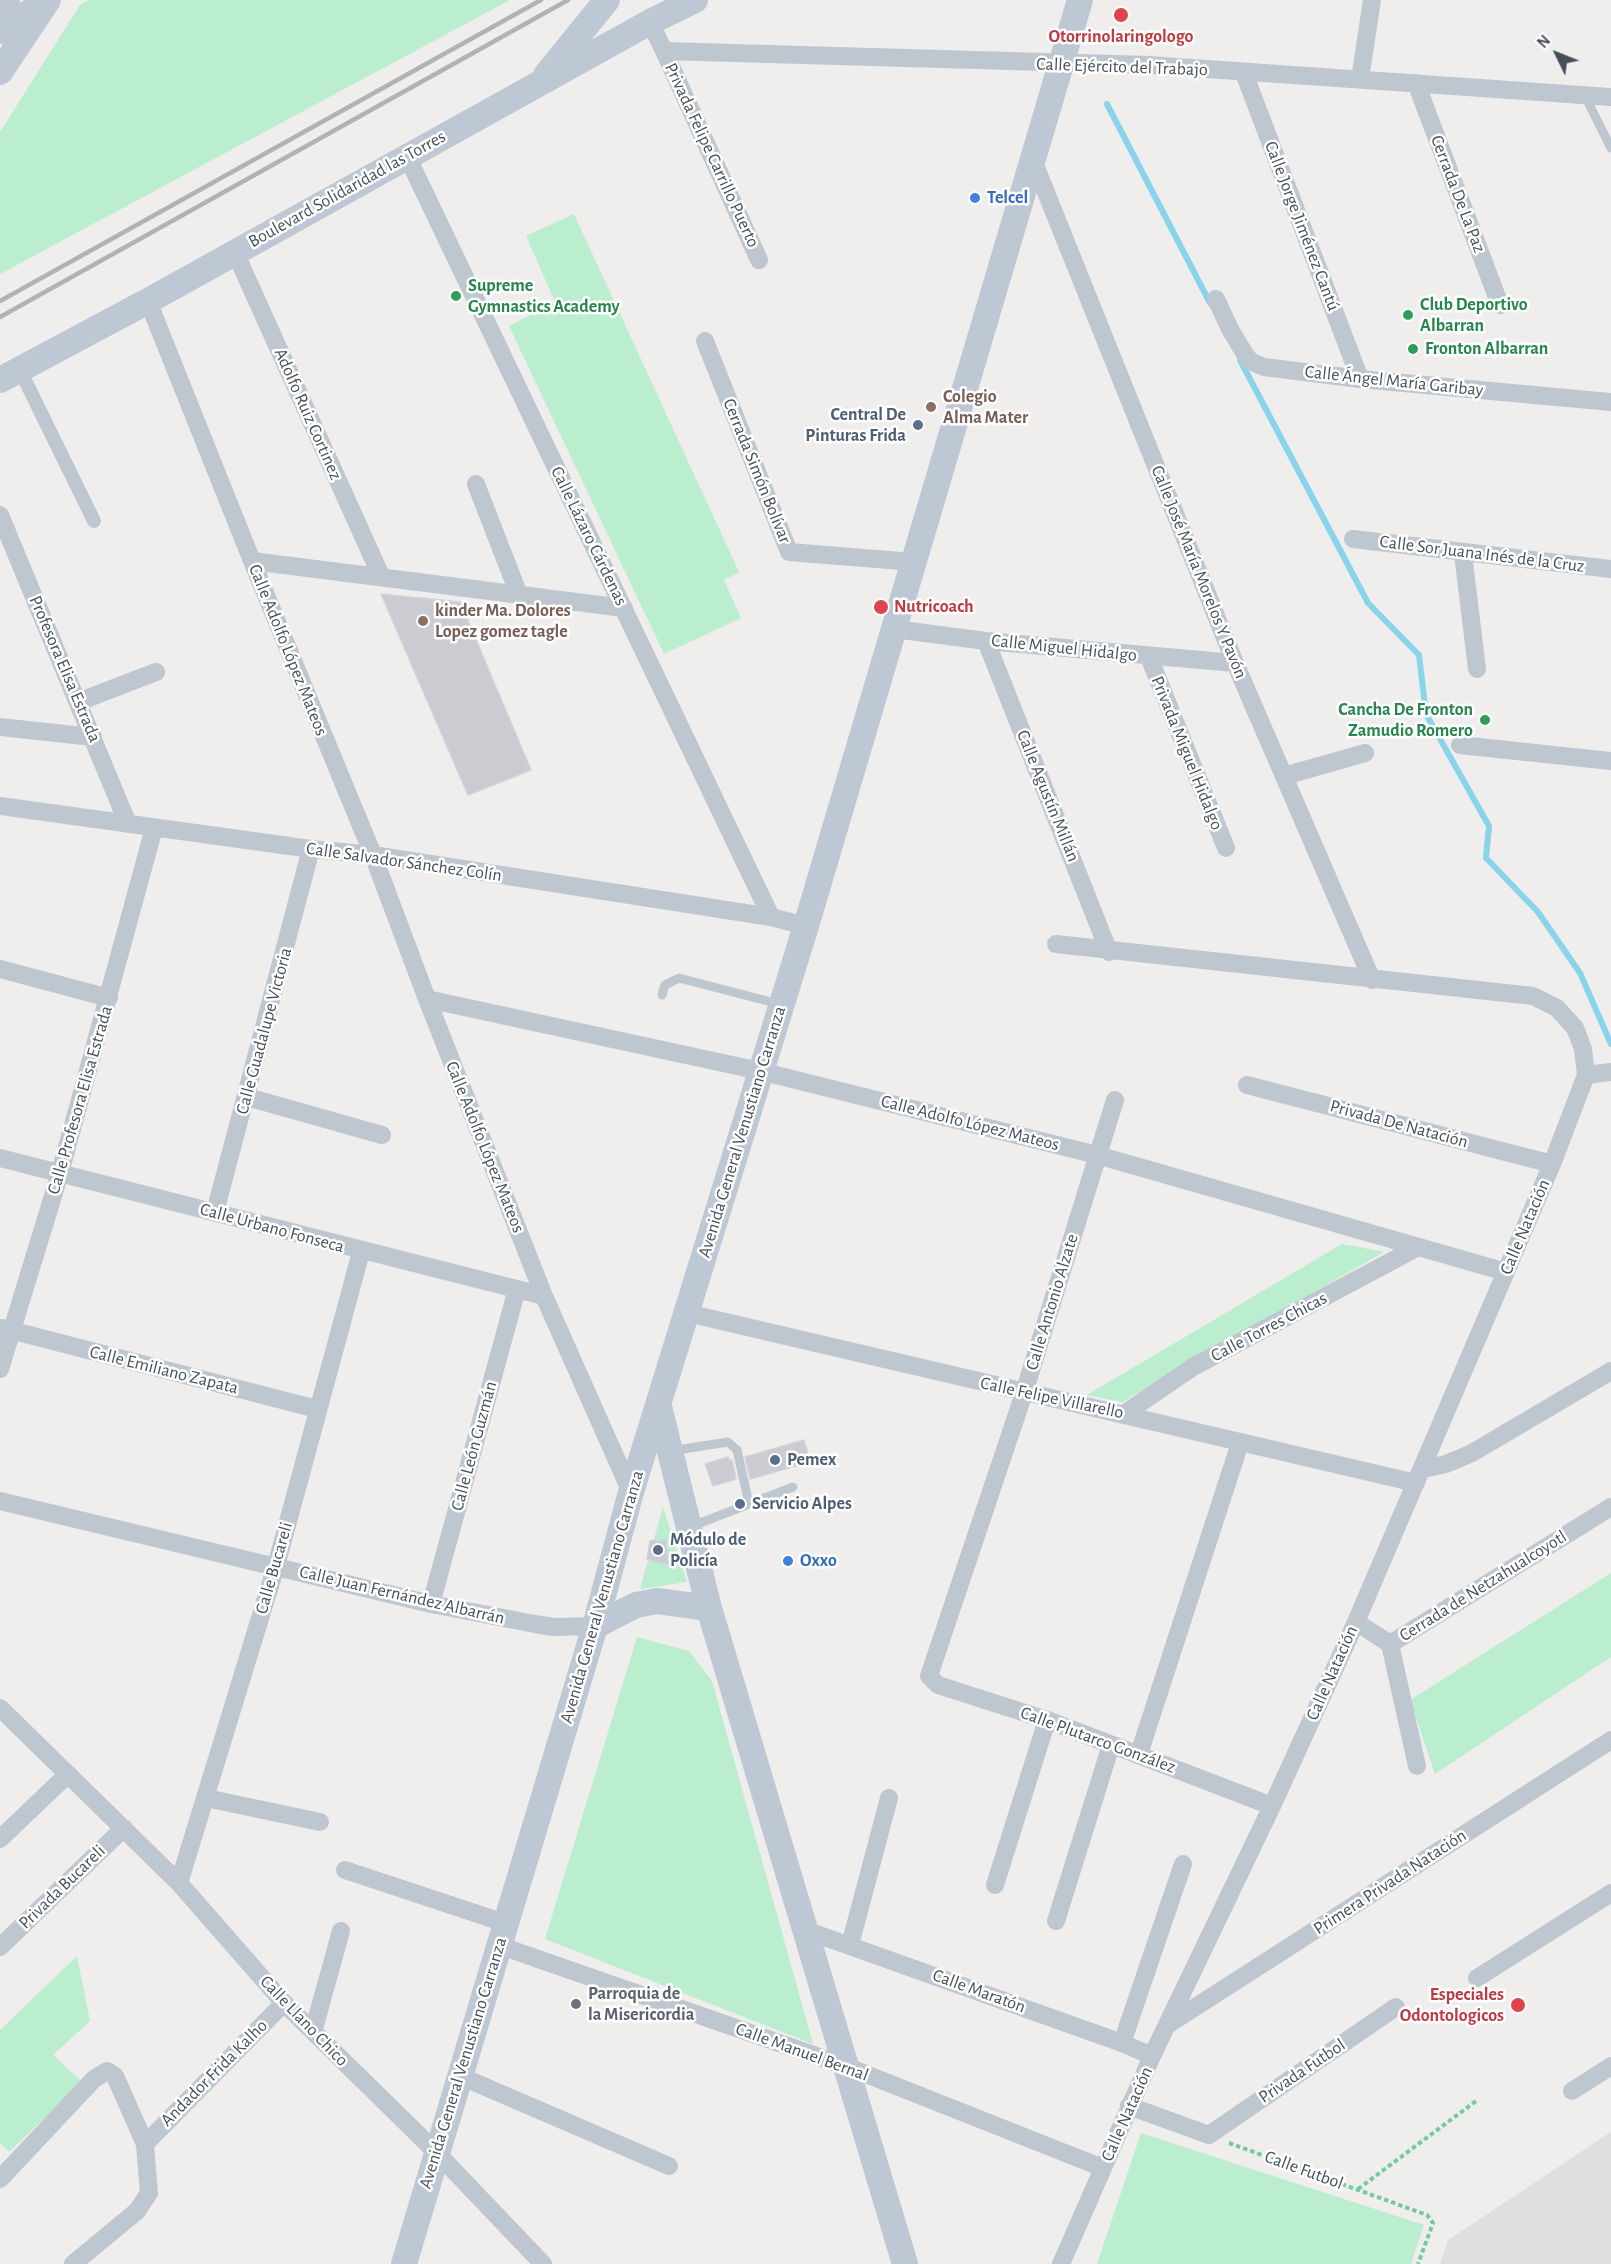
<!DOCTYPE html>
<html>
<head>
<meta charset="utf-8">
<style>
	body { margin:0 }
	#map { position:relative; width:1611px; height:2264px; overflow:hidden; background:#f0eded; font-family:"Alegreya Sans",sans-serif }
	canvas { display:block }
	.north { position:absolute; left:1527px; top:24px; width:60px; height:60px; -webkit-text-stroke:4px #fff; paint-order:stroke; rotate:313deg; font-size:16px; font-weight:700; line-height:24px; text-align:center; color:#46505a }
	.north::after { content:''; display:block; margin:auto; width:21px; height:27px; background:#46505a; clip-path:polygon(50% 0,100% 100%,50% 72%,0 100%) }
</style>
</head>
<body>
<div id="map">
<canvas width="1611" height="2264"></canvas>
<div class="north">N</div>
</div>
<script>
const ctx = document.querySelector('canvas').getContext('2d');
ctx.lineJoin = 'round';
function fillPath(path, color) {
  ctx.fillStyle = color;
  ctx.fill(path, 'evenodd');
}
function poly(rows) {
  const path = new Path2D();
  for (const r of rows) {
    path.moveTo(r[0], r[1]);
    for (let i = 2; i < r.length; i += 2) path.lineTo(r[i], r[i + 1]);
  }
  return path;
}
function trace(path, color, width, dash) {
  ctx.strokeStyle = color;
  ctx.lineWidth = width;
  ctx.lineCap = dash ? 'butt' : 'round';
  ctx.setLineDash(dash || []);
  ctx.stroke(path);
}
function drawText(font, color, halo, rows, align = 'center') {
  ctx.font = font + ' "Alegreya Sans",sans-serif';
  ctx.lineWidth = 5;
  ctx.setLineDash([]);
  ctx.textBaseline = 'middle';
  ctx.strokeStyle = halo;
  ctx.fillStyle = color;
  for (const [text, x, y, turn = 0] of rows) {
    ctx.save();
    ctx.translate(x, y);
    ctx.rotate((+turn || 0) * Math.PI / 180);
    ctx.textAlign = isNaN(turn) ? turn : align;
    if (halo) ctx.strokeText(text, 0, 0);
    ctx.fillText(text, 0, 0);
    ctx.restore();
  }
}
const education = poly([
	[1611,2132,1611,2264,1440,2264,1448,2240]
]);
const green = poly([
	[88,0,510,0,0,274,0,132,80,5],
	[574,214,739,572,724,580,741,618,664,654,509,326,555,302,526,236],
	[1342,1244,1384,1252,1122,1402,1087,1395],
	[663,1507,687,1582,640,1589],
	[1611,1573,1611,1657,1435,1774,1410,1700],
	[637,1637,689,1651,712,1681,813,2044,545,1939],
	[77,1956,90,2021,53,2055,82,2082,9,2152,0,2143,0,2030],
	[1141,2133,1424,2225,1411,2264,1097,2264]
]);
const stream = poly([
	[1107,104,1210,303],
	[1240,360,1368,603,1419,655,1426,714,1489,826,1486,858,1538,912,1580,973,1611,1044]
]);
const building = poly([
	[381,594,460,602,531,770,468,795,381,594],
	[804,1440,810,1462,750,1479,745,1457,804,1440],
	[728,1457,730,1461,732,1460,736,1479,713,1486,705,1464,728,1457],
	[666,1540,668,1565,647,1559,650,1541,666,1540]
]);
const path = poly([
	[1229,2143,1427,2215,1433,2223,1418,2264],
	[1358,2189,1476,2101]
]);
const service = poly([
	[1585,96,1611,148],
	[662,995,665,985,679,978,779,1004],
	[670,1451,728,1442,737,1450,749,1504,690,1527],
	[749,1504,793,1487]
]);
const pedestrian = poly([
	[20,370,94,521]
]);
const minor = poly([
	[650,22,664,51,1149,65,1611,97],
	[664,51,759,260],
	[1244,73,1360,379],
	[1360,79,1372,0],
	[1416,83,1500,305],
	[407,156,771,917],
	[1033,160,1235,663,1372,980],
	[235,252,381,576],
	[1216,299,1230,329,1246,356,1252,362,1264,367,1360,379,1611,402],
	[148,301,252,561,373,855,427,999,544,1296,631,1492],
	[705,341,789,552,914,562],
	[476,484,519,595],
	[0,515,128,824],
	[1353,539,1611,569],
	[1463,554,1477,669],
	[252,561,624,608],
	[894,629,986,641,1235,663],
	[986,641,1109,952],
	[1149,657,1226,848],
	[78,702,156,672],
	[0,727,93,737],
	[1460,745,1611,761],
	[1284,776,1365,753],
	[0,806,311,849,373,855,771,917,806,926],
	[1056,944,1533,996,1557,1008,1575,1028,1583,1049,1586,1075,1552,1164,1356,1622,1272,1806,1152,2056,1061,2264],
	[0,969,109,998],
	[427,999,760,1071,1097,1155,1506,1272],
	[1586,1075,1611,1072],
	[1247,1085,1552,1164],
	[247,1097,382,1135],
	[1115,1100,1024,1393,929,1676,938,1685,1047,1720,1272,1806],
	[0,1158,544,1296],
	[215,1212,311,849],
	[687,1313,1416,1483],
	[2,1328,317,1409],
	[0,1369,60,1173,154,828],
	[1124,1414,1193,1367,1418,1247],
	[1423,1469,1446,1464,1472,1453,1611,1371],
	[0,1501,431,1604,535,1624,554,1627,595,1626],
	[431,1604,517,1289],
	[1356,1622,1390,1644,1611,1507],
	[1390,1644,1417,1766],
	[0,1708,179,1883,284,2003,437,2153,543,2264],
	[1139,1754,1240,1443],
	[206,1798,320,1822],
	[0,1839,68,1774],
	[345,1870,505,1923],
	[179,1883,276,1566,361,1252],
	[995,1885,1047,1720],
	[1056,1921,1111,1745],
	[805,1930,1122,2043,1152,2056],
	[498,1945,848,2067,1103,2168],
	[850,1945,889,1798],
	[0,1947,124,1828],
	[1477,1978,1611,1893],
	[1169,2024,1611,1740],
	[313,2032,341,1931],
	[1122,2043,1183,1864],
	[460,2076,669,2166],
	[1572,2091,1611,2066],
	[1129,2106,1209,2135,1396,2007],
	[145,2144,284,2003],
	[0,2179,94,2079,107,2071,115,2076,145,2144,149,2193,137,2211,73,2264]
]);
const tertiary = poly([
	[0,15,9,0]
]);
const secondary = poly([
	[0,31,39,6],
	[0,72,48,0],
	[546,75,607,0],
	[0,380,148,301,650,22,695,0],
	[659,1407,709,1608,905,2264],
	[595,1626,636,1605,657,1601,709,1608],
	[404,2264,595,1626,631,1492,806,926,1080,0]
]);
const rail = poly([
	[0,301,541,0],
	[0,317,568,0]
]);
const markers = [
	[1121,15,8,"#e0444e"],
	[975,198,6,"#3f7fe0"],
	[456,296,6,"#2e9e5b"],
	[1408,315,6,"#2e9e5b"],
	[1413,349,6,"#2e9e5b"],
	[931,407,6,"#8d6e63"],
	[918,425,6,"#5c6f8a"],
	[881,607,8,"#e0444e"],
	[423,621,6,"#8d6e63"],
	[1485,720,6,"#2e9e5b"],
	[775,1460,6,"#5c6f8a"],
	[740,1504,6,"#5c6f8a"],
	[658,1550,6,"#5c6f8a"],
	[788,1561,6,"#3f7fe0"],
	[576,2004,6,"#6b7280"],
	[1518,2005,8,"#e0444e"]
];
const healthNames = [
	["Otorrinolaringologo",1121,37],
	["Nutricoach",894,607,"left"],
	["Especiales",1504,1995,"right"],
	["Odontologicos",1504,2016,"right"]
];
const streetNames = [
	["Calle Ejército del Trabajo",1122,67,2],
	["Privada Felipe Carrillo Puerto",712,155,65],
	["Boulevard Solidaridad las Torres",347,189,-29],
	["Cerrada De La Paz",1458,194,69],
	["Calle Jorge Jiménez Cantú",1302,226,69],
	["Calle Ángel María Garibay",1394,381,6],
	["Adolfo Ruiz Cortinez",308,414,66],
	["Cerrada Simón Bolívar",757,471,68],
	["Calle Lázaro Cárdenas",589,536,64],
	["Calle Sor Juana Inés de la Cruz",1482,554,7],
	["Calle José María Morelos Y Pavón",1199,572,68],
	["Calle Miguel Hidalgo",1064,648,6],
	["Calle Adolfo López Mateos",288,650,68],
	["Profesora Elisa Estrada",65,669,67],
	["Privada Miguel Hidalgo",1187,753,68],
	["Calle Agustín Millán",1048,796,68],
	["Calle Salvador Sánchez Colín",404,862,8],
	["Calle Guadalupe Victoria",264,1031,-75],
	["Calle Profesora Elisa Estrada",80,1100,-74],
	["Calle Adolfo López Mateos",970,1123,14],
	["Privada De Natación",1399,1124,15],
	["Avenida General Venustiano Carranza",742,1132,-73],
	["Calle Adolfo López Mateos",485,1147,68],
	["Calle Natación",1525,1227,-67],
	["Calle Urbano Fonseca",272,1228,15],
	["Calle Antonio Alzate",1052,1302,-73],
	["Calle Torres Chicas",1269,1327,-28],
	["Calle Emiliano Zapata",164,1370,14],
	["Calle Felipe Villarello",1052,1398,12],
	["Calle León Guzmán",474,1446,-75],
	["Calle Bucareli",274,1568,-74],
	["Cerrada de Netzahualcoyotl",1483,1586,-32],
	["Calle Juan Fernández Albarrán",402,1595,13],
	["Avenida General Venustiano Carranza",602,1597,-74],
	["Calle Natación",1332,1673,-66],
	["Calle Plutarco González",1098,1740,20],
	["Primera Privada Natación",1390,1882,-33],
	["Privada Bucareli",62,1887,-44],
	["Calle Maratón",979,1991,20],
	["Calle Llano Chico",304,2021,46],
	["Calle Manuel Bernal",802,2052,20],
	["Avenida General Venustiano Carranza",463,2063,-73],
	["Privada Futbol",1302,2071,-34],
	["Andador Frida Kalho",214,2073,-45],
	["Calle Natación",1127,2114,-66],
	["Calle Futbol",1304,2170,20]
];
const shopNames = [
	["Telcel",987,198],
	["Oxxo",800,1561]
];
const leisureNames = [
	["Supreme",468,286],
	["Gymnastics Academy",468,307],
	["Club Deportivo",1420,305],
	["Albarran",1420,326],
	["Fronton Albarran",1425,349],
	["Cancha De Fronton",1473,710,"right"],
	["Zamudio Romero",1473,731,"right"]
];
const educationNames = [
	["Colegio",943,397],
	["Alma Mater",943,418],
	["kinder Ma. Dolores",435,611],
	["Lopez gomez tagle",435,632]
];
const serviceNames = [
	["Central De",906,415,"right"],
	["Pinturas Frida",906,436,"right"],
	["Pemex",787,1460],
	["Servicio Alpes",752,1504],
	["Módulo de",670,1540],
	["Policía",670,1561]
];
const worshipNames = [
	["Parroquia de",588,1994],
	["la Misericordia",588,2015]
];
fillPath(education, '#e1dedf');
fillPath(green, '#bbedcf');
trace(stream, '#89d4ea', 6);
fillPath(building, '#caccd2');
trace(building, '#d1d3d9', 1.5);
trace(path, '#74caa1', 4, [4.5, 3]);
trace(service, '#bec7cf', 9);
trace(pedestrian, '#bec7cf', 14);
trace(minor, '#bec7cf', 18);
trace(tertiary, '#bec7cf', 22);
trace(secondary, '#bec8d4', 26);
trace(rail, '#afb2b7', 4.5);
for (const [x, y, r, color] of markers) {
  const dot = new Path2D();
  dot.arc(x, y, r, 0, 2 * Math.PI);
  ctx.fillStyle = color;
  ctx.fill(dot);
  trace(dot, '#fff', 2);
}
drawText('bold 18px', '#be3a42', '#fff', healthNames);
drawText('18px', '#46505a', '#fff', streetNames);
drawText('bold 18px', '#366cbe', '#fff', shopNames, 'left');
drawText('bold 18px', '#27864d', '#fff', leisureNames, 'left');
drawText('bold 18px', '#785e54', '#fff', educationNames, 'left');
drawText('bold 18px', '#4e5e75', '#fff', serviceNames, 'left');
drawText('bold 18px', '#5b616d', '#fff', worshipNames, 'left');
</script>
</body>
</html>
